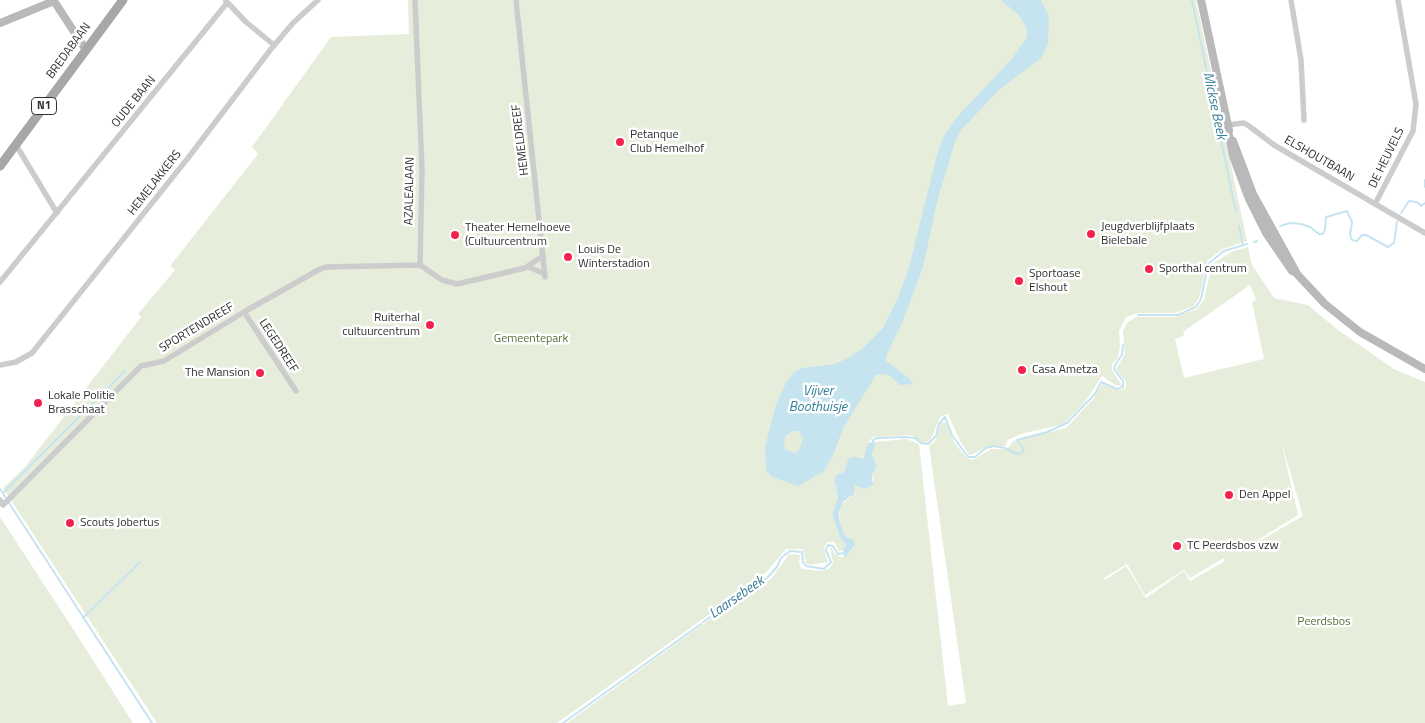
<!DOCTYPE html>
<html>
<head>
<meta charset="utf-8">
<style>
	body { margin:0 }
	canvas { display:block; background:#fff }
</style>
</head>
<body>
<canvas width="1425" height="723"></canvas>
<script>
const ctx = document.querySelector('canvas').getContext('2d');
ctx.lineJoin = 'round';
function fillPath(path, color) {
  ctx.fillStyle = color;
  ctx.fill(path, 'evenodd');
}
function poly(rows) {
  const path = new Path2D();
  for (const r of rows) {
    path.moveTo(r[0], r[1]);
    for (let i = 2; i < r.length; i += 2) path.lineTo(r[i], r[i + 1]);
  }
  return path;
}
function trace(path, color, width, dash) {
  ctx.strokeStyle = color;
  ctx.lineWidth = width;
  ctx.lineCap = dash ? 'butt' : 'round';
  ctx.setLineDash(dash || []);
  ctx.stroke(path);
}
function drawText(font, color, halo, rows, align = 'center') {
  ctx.font = font + ' "Titillium Web",sans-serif';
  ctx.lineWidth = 5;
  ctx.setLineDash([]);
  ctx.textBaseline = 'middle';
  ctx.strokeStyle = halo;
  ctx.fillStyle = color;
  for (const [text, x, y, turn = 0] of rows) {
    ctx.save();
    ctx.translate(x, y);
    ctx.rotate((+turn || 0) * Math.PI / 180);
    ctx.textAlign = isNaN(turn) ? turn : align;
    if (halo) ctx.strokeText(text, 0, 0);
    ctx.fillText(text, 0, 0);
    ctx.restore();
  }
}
const green = poly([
	[408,0,1196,0,1247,241,1223,249,1207,261,1199,298,1194,306,1175,313,1139,313,1126,317,1119,331,1120,347,1118,358,1112,364,1112,370,1122,386,1115,385,1102,376,1085,402,1064,424,1021,434,1008,440,1005,446,989,446,971,455,969,455,960,441,948,414,940,417,932,437,928,442,921,442,912,435,873,437,868,443,865,457,848,459,844,472,836,475,834,480,838,497,832,515,841,539,846,545,845,550,839,551,834,542,827,542,824,548,828,562,810,565,806,564,803,549,786,549,763,576,557,723,157,723,3,488,25,467,141,317,138,314,175,270,170,266,258,154,252,147,331,37,409,34],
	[1248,247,1252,265,1274,298,1308,305,1338,330,1394,369,1425,382,1425,723,567,723,746,593,771,579,789,554,800,555,799,564,802,569,824,571,830,568,833,563,830,548,832,548,835,554,841,557,847,556,854,546,850,538,845,536,839,520,841,505,852,496,855,485,874,482,872,474,877,467,872,455,876,442,906,439,919,444,948,706,966,703,929,446,935,441,941,423,946,422,955,444,967,458,973,460,991,449,1007,449,1013,441,1066,428,1094,398,1102,384,1117,390,1125,389,1126,382,1116,369,1125,354,1123,331,1127,323,1136,317,1176,317,1197,309,1204,300,1212,264,1233,251],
	[1250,285,1256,300,1252,302,1264,359,1184,378,1175,339,1184,336,1183,332],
	[1281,441,1303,516,1231,557,1298,515],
	[1224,558,1225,561,1190,581,1184,571,1146,598,1126,566,1105,580,1104,578,1127,564,1145,595,1184,570,1190,578],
	[0,517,77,635,133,723,0,723]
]);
const water = poly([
	[1001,0,1041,0,1049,17,1048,44,1041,58,999,90,961,130,955,142,938,198,923,267,902,323,886,356,886,361,909,378,913,384,900,385,890,376,883,374,876,375,843,428,834,453,824,471,798,486,772,477,766,470,765,447,776,405,786,383,794,372,802,368,835,364,848,358,864,347,883,328,897,300,909,268,938,151,945,134,959,115,1012,59,1027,37,1027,29,1019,15],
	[794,431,799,431,803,439,799,450,795,453,785,449,784,443,785,436],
	[876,442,872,455,877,467,872,474,873,485,865,489,855,485,854,494,843,502,839,512,839,520,845,536,852,539,855,544,847,556,844,557,843,551,846,545,841,539,832,515,838,497,834,480,836,475,844,472,848,459,854,457,864,458,868,443]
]);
const stream = poly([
	[1192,0,1236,212],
	[1425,180,1425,187],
	[1401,213,1409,201,1417,202,1421,206,1425,203],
	[1239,226,1243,245],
	[1280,226,1290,223,1301,224,1310,227,1319,234,1323,234,1325,229,1326,217,1347,211,1352,222,1350,235,1352,240,1357,241,1362,235,1366,235,1388,247,1394,243,1397,222],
	[1254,242,1257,241],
	[1138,315,1178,315,1196,307,1201,299,1208,264,1224,251,1247,244],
	[871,445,874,439,878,438,905,437,915,438,921,443,928,444,936,436,939,424,945,417,952,435,968,457,975,457,986,448,994,446,1005,448,1017,454,1022,453,1024,449,1017,440,1047,432,1067,423,1095,394,1101,382,1117,389,1123,387,1123,381,1114,369,1115,365,1122,355,1123,345],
	[0,489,152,723],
	[3,493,125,371],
	[83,618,140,562],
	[703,622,767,578,777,567,781,558,790,551,802,552,803,562,806,566,824,569,831,562,826,550,828,545,833,546,838,554,845,553],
	[563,723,701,624]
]);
const street = poly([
	[415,0,422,170,420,265,442,280,457,284,525,268,543,256],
	[516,0,545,277],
	[1291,0,1301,60,1304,120],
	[226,1,246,22,274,45],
	[1227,125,1244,123,1249,126,1274,145,1425,233],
	[16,145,57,213],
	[1375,204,1413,131,1416,104,1398,0],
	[529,267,545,274],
	[0,282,227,3],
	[244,312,296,391],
	[0,365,16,362,32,353,188,158,271,49,293,23,318,0],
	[0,500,3,505,141,366,164,361,244,312,320,269,326,267,420,265]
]);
const secondary = poly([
	[1201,0,1229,130],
	[0,23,54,1,86,50],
	[1227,125,1233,156,1249,199,1266,233,1292,271,1296,273,1325,304,1360,332,1425,369],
	[1233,141,1253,194,1296,272]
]);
const primary = poly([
	[0,166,123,0]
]);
const markers = [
	[620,142,5,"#f4224e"],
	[1091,234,5,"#f4224e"],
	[455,235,5,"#f4224e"],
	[568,257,5,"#f4224e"],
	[1149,269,5,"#f4224e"],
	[1019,281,5,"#f4224e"],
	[430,325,5,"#f4224e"],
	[1022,370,5,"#f4224e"],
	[260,373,5,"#f4224e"],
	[38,403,5,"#f4224e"],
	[1229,495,5,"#f4224e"],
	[70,523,5,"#f4224e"],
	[1177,546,5,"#f4224e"]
];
const shields = [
	[44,106,25]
];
const shieldNames = [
	["N1",44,106]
];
const streetNames = [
	["BREDABAAN",69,51,-54],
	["OUDE BAAN",134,102,-51],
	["HEMELDREEF",521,140,-97],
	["DE HEUVELS",1387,158,-64],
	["ELSHOUTBAAN",1319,159,30],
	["HEMELAKKERS",155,183,-52],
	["AZALEALAAN",410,191,-89],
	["SPORTENDREEF",197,328,-31],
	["LEGEDREEF",278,346,57]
];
const poiNames = [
	["Petanque",630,135],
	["Club Hemelhof",630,149],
	["Jeugdverblijfplaats",1101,227],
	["Bielebale",1101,241],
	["Theater Hemelhoeve",465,228],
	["(Cultuurcentrum",465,242],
	["Louis De",578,250],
	["Winterstadion",578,264],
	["Sporthal centrum",1159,269],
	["Sportoase",1029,274],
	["Elshout",1029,288],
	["Ruiterhal",420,318,"right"],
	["cultuurcentrum",420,332,"right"],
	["Casa Ametza",1032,370],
	["The Mansion",250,373,"right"],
	["Lokale Politie",48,396],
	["Brasschaat",48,410],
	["Den Appel",1239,495],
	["Scouts Jobertus",80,523],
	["TC Peerdsbos vzw",1187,546]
];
const parkNames = [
	["Gemeentepark",531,339],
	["Peerdsbos",1324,622]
];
const waterNames = [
	["Mickse Beek",1214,106,78],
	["Vijver",818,392],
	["Boothuisje",818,408],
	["Laarsebeek",737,598,-35]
];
fillPath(green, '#e7eddb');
fillPath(water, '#c5e4ef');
trace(stream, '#c5e4ef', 2);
trace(street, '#ccc', 5.5);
trace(secondary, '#b9b9b9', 8);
trace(primary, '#a7a7a7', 9);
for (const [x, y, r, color] of markers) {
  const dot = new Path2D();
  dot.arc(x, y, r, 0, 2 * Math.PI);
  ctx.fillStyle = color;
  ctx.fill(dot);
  trace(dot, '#fff', 2);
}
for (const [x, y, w] of shields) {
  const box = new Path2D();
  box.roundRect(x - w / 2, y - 8.5, w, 17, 4);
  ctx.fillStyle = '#fff';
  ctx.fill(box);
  trace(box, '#2f2f2f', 1);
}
drawText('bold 11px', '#2f2f2f', null, shieldNames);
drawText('12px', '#2f2f2f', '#fff', streetNames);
drawText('12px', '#2f2f2f', '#fff', poiNames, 'left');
drawText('12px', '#596e38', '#fff', parkNames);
drawText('italic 14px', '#357f98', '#fff', waterNames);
</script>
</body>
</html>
